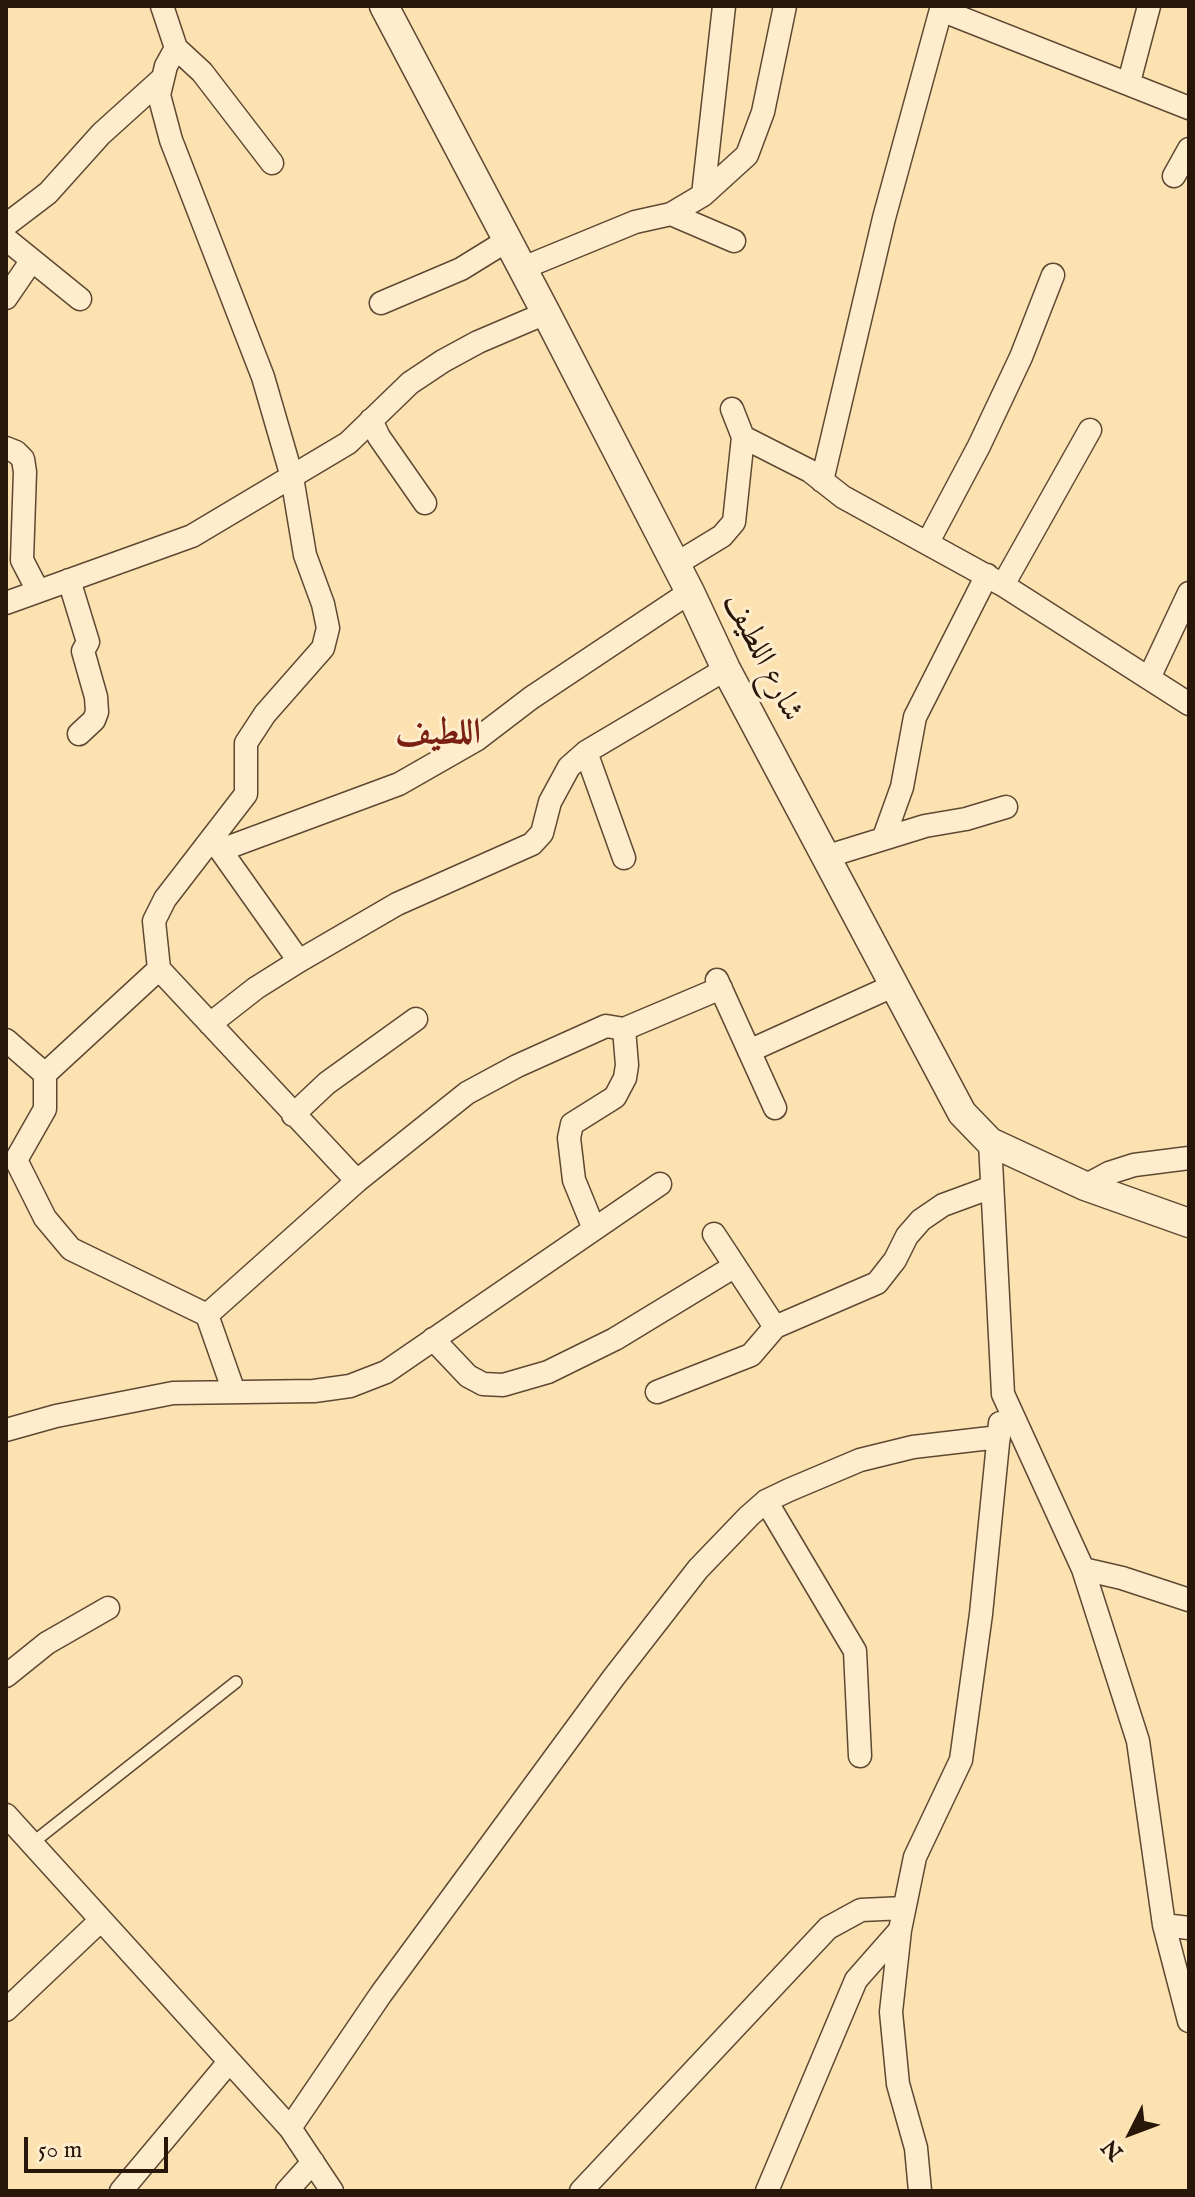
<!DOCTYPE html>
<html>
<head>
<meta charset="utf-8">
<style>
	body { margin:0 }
	#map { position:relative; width:1195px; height:2197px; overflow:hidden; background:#fde2b1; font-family:"IM FELL English",serif }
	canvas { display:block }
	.frame { position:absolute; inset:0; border:8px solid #281609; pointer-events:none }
	.north { position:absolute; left:1091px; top:2093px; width:80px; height:80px; -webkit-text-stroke:6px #feeccc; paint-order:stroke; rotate:228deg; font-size:22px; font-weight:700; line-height:32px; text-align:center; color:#281609 }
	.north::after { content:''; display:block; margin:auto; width:28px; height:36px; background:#281609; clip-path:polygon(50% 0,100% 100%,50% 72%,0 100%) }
	.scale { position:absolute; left:24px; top:2137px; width:144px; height:36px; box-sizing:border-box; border:4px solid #281609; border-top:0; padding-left:10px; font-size:24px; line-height:28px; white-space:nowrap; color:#281609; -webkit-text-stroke:6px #feeccc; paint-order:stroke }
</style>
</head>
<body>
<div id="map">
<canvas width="1195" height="2197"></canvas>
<div class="frame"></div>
<div class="north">N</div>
<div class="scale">50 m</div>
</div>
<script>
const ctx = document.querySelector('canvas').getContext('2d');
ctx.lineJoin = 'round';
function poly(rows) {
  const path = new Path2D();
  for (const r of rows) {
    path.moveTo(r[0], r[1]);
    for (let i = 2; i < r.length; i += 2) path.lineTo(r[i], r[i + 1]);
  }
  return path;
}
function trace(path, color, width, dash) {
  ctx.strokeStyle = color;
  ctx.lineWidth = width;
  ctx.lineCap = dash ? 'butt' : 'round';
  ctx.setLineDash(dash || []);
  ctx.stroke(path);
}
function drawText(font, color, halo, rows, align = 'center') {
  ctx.font = font + ' "IM FELL English",Amiri,serif';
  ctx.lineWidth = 6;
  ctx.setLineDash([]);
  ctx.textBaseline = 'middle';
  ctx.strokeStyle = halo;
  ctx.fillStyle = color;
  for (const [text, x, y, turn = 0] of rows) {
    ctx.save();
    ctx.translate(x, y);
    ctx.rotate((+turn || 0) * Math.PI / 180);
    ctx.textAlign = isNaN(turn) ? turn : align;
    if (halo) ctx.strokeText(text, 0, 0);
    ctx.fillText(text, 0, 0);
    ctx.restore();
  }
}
const service = poly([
	[31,1844,236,1682]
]);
const minor = poly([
	[162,6,176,48,166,66,159,95,171,140,263,377,292,477,305,555,323,604,328,628,323,648,265,714,246,743,246,794,165,899,154,921,159,969,357,1181],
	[941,10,1189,108],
	[176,48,202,72,272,163],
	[1129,82,1149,6],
	[1174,176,1189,149],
	[703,195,724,6],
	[671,214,734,241],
	[6,225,48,193,101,134,163,78],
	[6,239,80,299],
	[523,268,635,222,671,214,703,195,747,155,763,112,785,6],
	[6,298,32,260],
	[381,303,461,269,508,240],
	[371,420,379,437,425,503],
	[743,437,810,471,843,497,1003,585,1189,704],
	[6,448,16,452,23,459,25,472,22,560,38,591],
	[822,481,884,218,942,6],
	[928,542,979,446,1021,357,1053,275],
	[676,564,722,536,734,522,743,437,732,409],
	[69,580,88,642,83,651,96,697,97,712,94,720,79,734],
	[1003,585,1090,430],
	[6,603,192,536,348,443,410,383,443,361,478,342,546,313],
	[1149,678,1189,593],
	[586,752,624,858],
	[884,837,902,787,915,717,987,575],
	[214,841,299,961],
	[221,850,399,784,476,740,531,698,690,592],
	[825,857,925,826,966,819,1006,807],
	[159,969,45,1074,45,1109,16,1160,45,1218,71,1249,207,1315,234,1392],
	[717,980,775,1108],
	[210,1024,256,988,299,961,397,904,532,844,542,833,550,802,569,767,586,752,726,669],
	[6,1040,45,1074],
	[749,1051,895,985],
	[293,1115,327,1083,416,1019],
	[990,1142,1003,1394,1083,1569,1138,1741,1164,1925,1189,2021],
	[1085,1186,1109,1173,1134,1165,1189,1158],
	[594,1229,574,1180,569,1138,572,1124,615,1097,625,1078,627,1065,624,1029],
	[714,1234,775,1327],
	[207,1315,357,1181,467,1093,517,1066,606,1026,624,1029,721,988],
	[433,1339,468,1376,483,1384,503,1385,548,1372,615,1339,735,1266],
	[657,1392,751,1355,775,1327,877,1283,895,1260,907,1236,921,1220,943,1205,992,1187],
	[6,1430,56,1416,173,1393,314,1391,350,1386,386,1372,660,1184],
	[766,1501,855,1651,860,1756],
	[1083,1569,1122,1578,1189,1600],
	[6,1676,47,1643,108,1608],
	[6,1815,290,2128,332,2191],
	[1164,1925,1189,1928],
	[6,2010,100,1921],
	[290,2128,381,1994,614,1677,698,1569,749,1516,766,1501,789,1490,860,1460,913,1447,999,1437],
	[121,2191,229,2062],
	[287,2191,313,2162],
	[581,2191,828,1928,861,1910,904,1908],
	[767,2191,856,1980,900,1930],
	[920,2191,916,2148,898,2084,891,2012,900,1930,915,1857,961,1760,981,1614,1000,1423]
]);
const tertiary = poly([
	[384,6,546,313,690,592,726,669,962,1113,990,1142,1085,1186,1189,1223]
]);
const streetNames = [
	["شارع اللطيف",761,658,63]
];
const quarterNames = [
	["اللطيف",438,736]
];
trace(service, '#5d4933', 14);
trace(minor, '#5d4933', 25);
trace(tertiary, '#5d4933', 31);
trace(service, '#feeccc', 11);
trace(minor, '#feeccc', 22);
trace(tertiary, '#feeccc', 28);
drawText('32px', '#281609', '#feeccc', streetNames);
drawText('bold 36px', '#7a1f14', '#feeccc', quarterNames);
</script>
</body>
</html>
